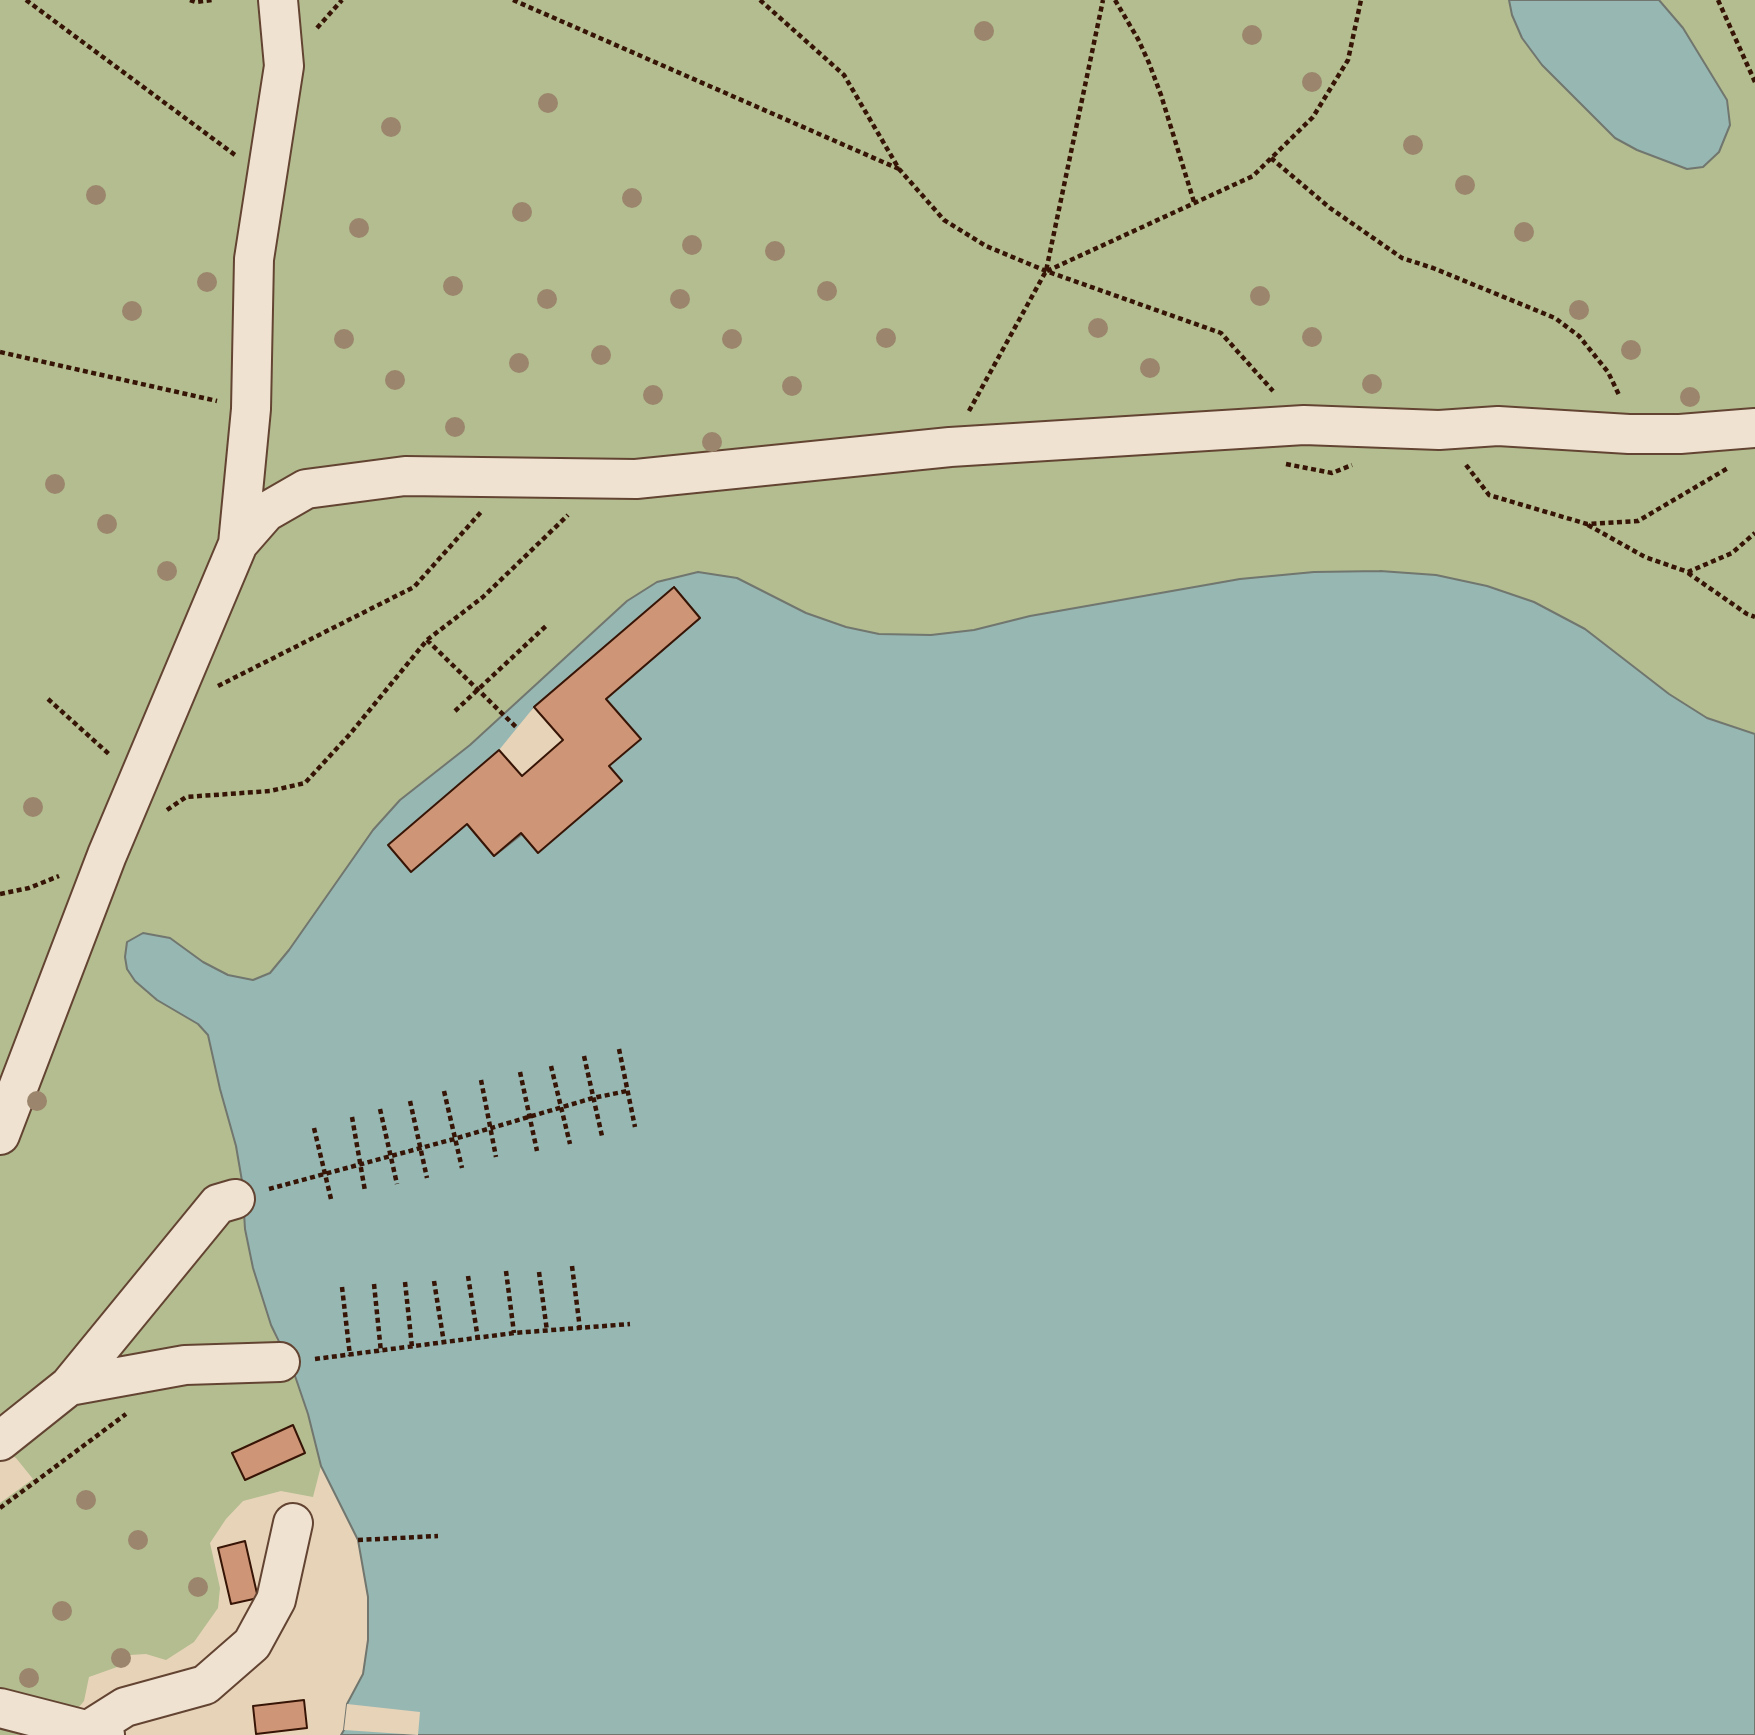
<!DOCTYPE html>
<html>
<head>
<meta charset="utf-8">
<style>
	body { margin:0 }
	canvas { display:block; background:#e7d3b8 }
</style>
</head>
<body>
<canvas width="1755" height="1735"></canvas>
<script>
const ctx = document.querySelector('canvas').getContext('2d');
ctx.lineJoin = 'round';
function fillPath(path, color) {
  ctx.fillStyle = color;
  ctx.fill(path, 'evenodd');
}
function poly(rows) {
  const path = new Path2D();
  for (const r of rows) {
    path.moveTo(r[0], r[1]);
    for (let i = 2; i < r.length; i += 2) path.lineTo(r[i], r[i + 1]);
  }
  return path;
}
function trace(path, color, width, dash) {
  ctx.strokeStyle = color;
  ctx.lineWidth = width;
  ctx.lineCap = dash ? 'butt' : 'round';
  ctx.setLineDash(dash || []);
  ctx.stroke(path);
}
const green = poly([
	[0,0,1755,0,1755,734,1707,718,1669,694,1585,629,1436,575,1380,571,1314,572,1240,579,1030,616,974,630,931,635,879,634,846,627,806,613,777,598,529,693,470,745,400,800,373,830,289,950,270,973,253,980,228,975,202,962,169,938,146,992,198,1024,208,1035,220,1089,236,1146,242,1181,245,1229,253,1268,271,1325,285,1361,294,1373,308,1414,321,1466,313,1497,281,1491,243,1501,226,1519,210,1543,220,1588,218,1608,194,1642,166,1660,146,1654,130,1655,117,1667,89,1677,84,1701,68,1720,65,1735,0,1735,0,1503,33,1479,16,1458,0,1449]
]);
const water = poly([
	[1509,0,1659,0,1683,28,1727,100,1730,125,1719,152,1703,167,1687,169,1637,150,1615,138,1542,65,1522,38,1512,15,1509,0],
	[1380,571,1436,575,1487,586,1534,602,1585,629,1669,694,1707,718,1755,734,1755,1735,341,1735,344,1730,347,1704,363,1674,368,1640,368,1597,358,1540,321,1466,308,1414,294,1373,271,1325,253,1268,245,1229,242,1181,236,1146,220,1089,208,1035,198,1024,157,1000,135,981,127,969,125,957,127,942,143,933,170,938,203,962,228,975,253,980,270,973,289,950,373,830,400,800,470,745,627,601,657,582,698,572,737,578,806,613,846,627,879,634,931,635,974,630,1030,616,1240,579,1314,572,1380,571],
	[674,588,700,618,606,699,609,766,494,856,467,824,535,706,674,588]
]);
const pier = poly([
	[674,587,700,618,607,699,641,739,609,766,622,781,538,853,521,833,494,856,466,824,411,872,388,845,499,750,534,707],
	[347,1704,420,1712,418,1735,344,1730]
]);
const building = poly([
	[674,587,700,618,606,699,641,739,609,766,622,781,538,853,521,833,494,856,467,824,411,872,388,845,499,750,522,776,563,740,534,707,674,587],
	[293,1425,305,1453,245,1480,232,1453,293,1425],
	[245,1541,258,1598,231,1604,218,1548,245,1541],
	[304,1700,307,1728,256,1734,253,1706,304,1700]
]);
const path = poly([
	[26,0,235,155],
	[190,0,196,2,212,0],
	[513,0,899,169],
	[760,0,844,75,899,169,944,220,986,246,1046,271,1221,333,1273,391],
	[1115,0,1138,39,1149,63,1161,95,1194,202],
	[1718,0,1755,82],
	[317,28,342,0],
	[1271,158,1330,208,1402,258,1433,268,1555,318,1579,336,1608,372,1620,397],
	[1047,271,1253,176,1313,117,1348,60,1361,0],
	[0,352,217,401],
	[969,411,1046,271,1103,0],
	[1286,464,1332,473,1352,465],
	[1466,465,1489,495,1587,524,1638,521,1728,468],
	[1588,525,1645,557,1688,572,1732,553,1755,533],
	[1688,573,1747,614,1755,617],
	[427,640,517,728],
	[218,686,414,587,481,512],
	[48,699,110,755],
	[455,711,547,625],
	[167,810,186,797,270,791,305,783,350,734,427,640,483,597,568,515],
	[0,894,29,888,59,876],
	[619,1049,635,1127],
	[584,1056,602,1136],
	[551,1066,570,1144],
	[520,1072,537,1151],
	[481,1080,496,1157],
	[444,1091,462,1168],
	[410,1101,427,1178],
	[380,1109,397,1184],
	[352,1117,365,1191],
	[314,1128,331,1199],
	[269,1189,454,1139,593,1098,627,1091],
	[572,1266,580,1329],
	[506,1271,514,1333],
	[539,1272,547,1331],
	[468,1276,478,1339],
	[434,1281,444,1343],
	[405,1282,412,1347],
	[374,1284,381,1352],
	[342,1287,350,1356],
	[315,1359,514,1333,630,1324],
	[0,1508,126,1414],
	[358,1540,438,1536]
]);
const minor = poly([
	[238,544,251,409,254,259,284,66,278,0],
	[0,1135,107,855,238,544,266,512,306,489,405,476,636,479,950,447,1304,425,1439,430,1498,426,1629,434,1680,434,1755,428],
	[69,1386,185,1365,280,1362],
	[0,1441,69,1386,218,1204,235,1199],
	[0,1708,105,1735],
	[87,1731,125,1707,205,1685,252,1644,276,1600,293,1523]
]);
const trees = [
	[984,31],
	[1252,35],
	[1312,82],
	[548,103],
	[391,127],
	[1413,145],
	[1465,185],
	[96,195],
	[632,198],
	[522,212],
	[359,228],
	[1524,232],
	[692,245],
	[775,251],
	[207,282],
	[453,286],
	[827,291],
	[1260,296],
	[547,299],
	[680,299],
	[1579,310],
	[132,311],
	[1098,328],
	[1312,337],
	[886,338],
	[344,339],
	[732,339],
	[1631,350],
	[601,355],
	[519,363],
	[1150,368],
	[395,380],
	[1372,384],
	[792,386],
	[653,395],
	[1690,397],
	[455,427],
	[712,442],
	[55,484],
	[107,524],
	[167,571],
	[33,807],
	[37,1101],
	[86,1500],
	[138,1540],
	[198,1587],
	[62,1611],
	[121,1658],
	[29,1678]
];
fillPath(green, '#b3bd90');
fillPath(water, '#97b7b3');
trace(water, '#71766e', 2);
fillPath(pier, '#e7d3b8');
fillPath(building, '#ce9577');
trace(building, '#371506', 2);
trace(minor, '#634432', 42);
trace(path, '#371506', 4.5, [5, 3.5]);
trace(minor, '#efe2d1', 38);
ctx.fillStyle = '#9b866d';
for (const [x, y] of trees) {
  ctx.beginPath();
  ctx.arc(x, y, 10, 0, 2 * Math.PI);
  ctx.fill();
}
</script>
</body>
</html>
